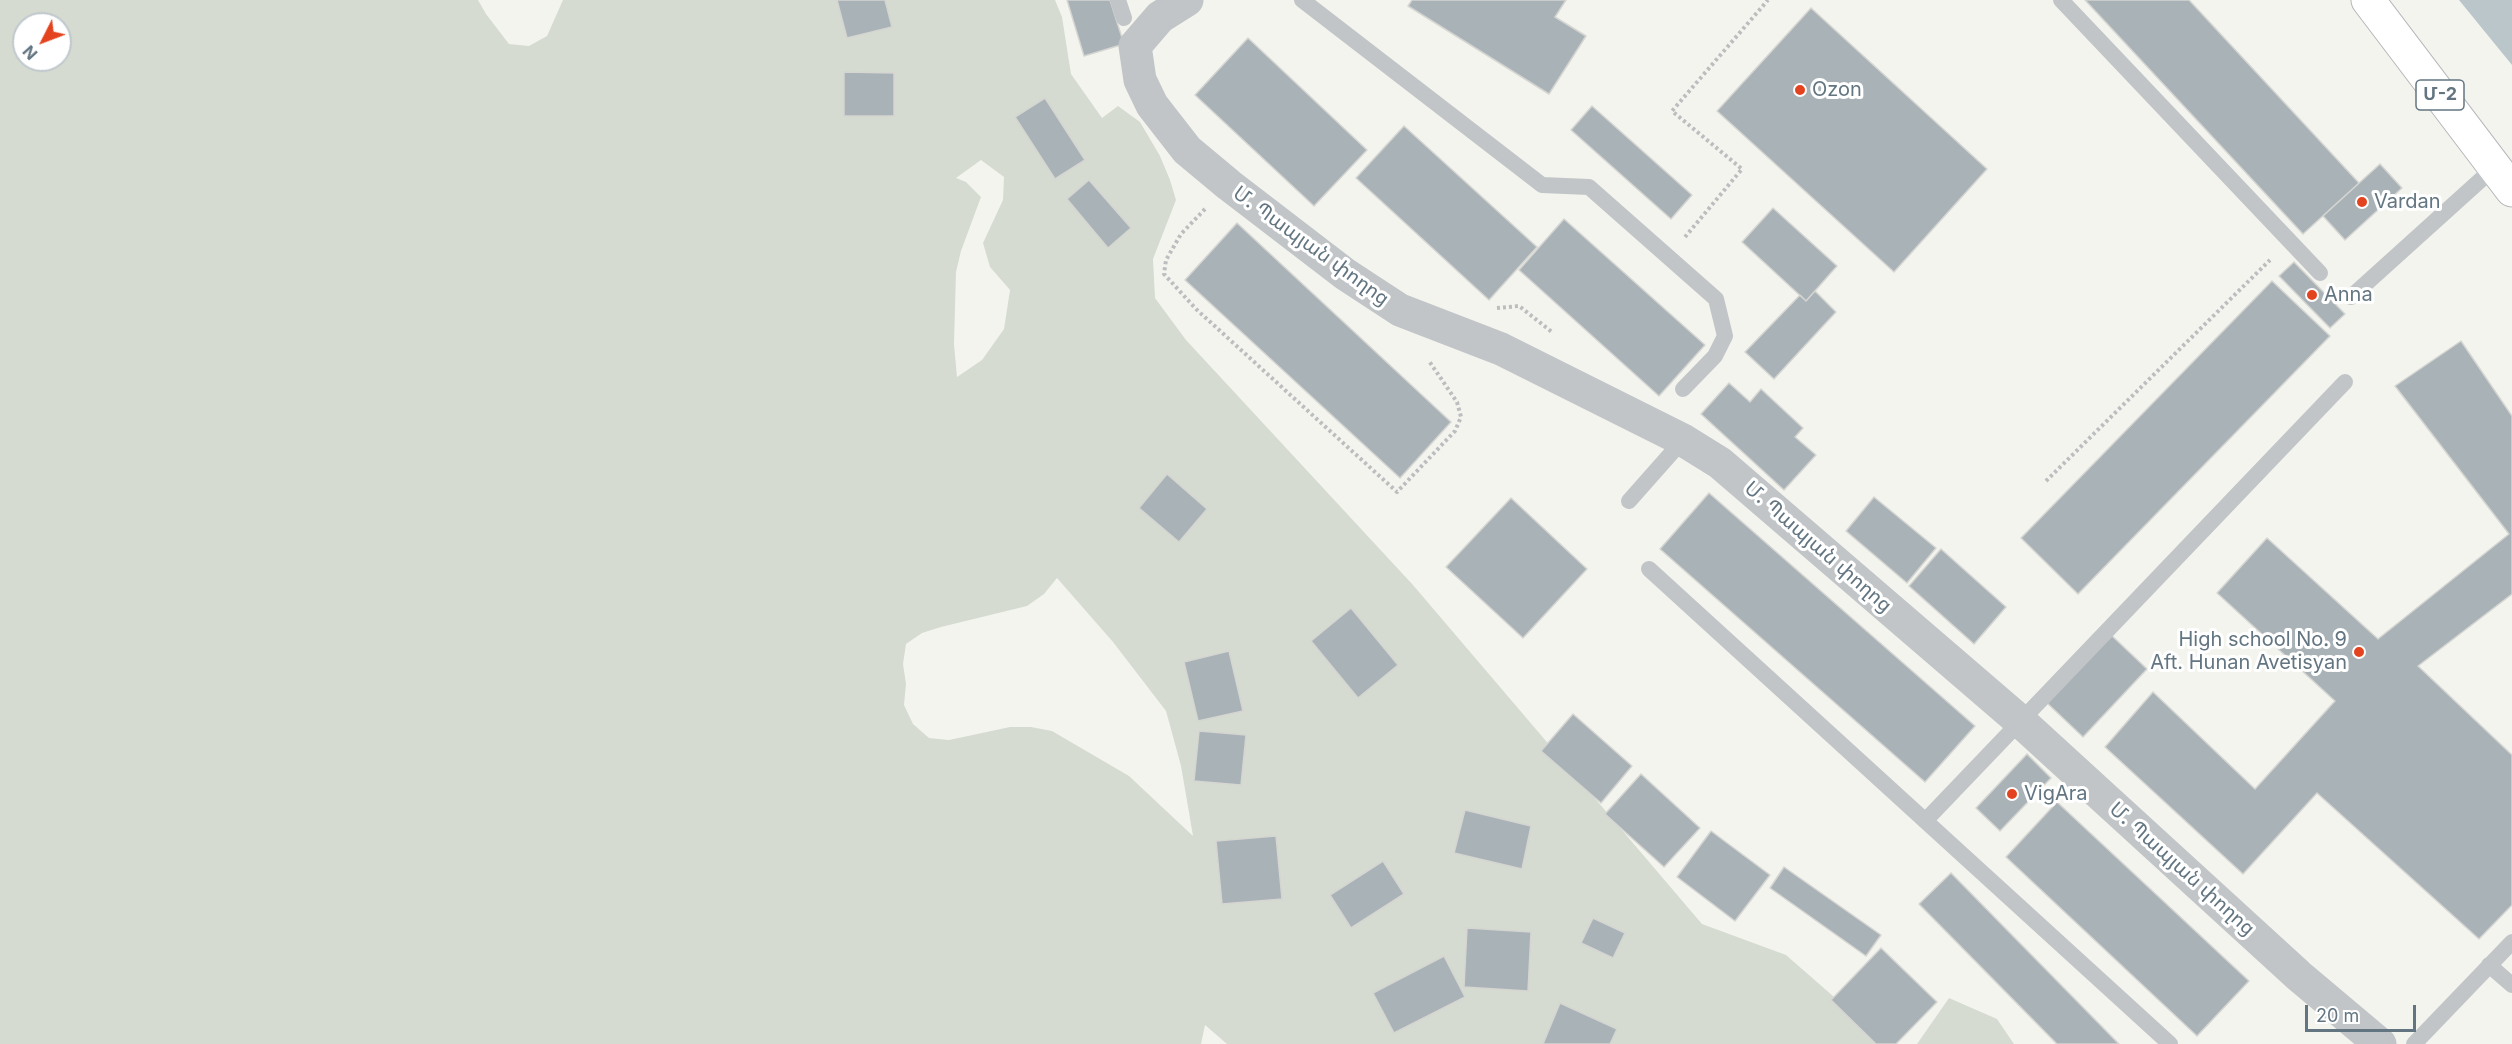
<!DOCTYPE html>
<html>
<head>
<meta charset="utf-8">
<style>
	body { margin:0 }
	#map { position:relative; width:2512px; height:1044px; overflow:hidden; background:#f4f4ef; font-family:Inter,sans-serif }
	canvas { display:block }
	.north { position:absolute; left:12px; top:12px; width:60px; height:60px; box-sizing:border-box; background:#fff; border:2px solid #c0c8cd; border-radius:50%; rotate:228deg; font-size:16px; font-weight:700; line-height:24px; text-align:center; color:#627581 }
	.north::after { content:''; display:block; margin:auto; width:21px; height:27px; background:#e4431f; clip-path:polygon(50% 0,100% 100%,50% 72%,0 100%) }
	.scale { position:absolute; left:2305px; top:1005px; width:111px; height:27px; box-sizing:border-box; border:3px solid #627581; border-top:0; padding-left:8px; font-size:18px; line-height:21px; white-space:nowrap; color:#627581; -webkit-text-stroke:4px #fff; paint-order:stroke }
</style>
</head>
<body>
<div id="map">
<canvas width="2512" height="1044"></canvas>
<div class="north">N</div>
<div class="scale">20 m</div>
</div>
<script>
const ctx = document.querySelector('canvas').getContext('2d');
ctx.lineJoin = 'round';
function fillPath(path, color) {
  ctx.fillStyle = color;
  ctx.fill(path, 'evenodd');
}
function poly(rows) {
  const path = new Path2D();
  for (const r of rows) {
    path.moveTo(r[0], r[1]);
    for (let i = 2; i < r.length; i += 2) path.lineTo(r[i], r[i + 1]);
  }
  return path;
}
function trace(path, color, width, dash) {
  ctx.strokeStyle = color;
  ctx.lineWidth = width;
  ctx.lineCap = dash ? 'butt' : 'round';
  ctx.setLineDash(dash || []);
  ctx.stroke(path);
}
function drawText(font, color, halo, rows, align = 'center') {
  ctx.font = font + ' Inter,"Noto Sans Armenian",sans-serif';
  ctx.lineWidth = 6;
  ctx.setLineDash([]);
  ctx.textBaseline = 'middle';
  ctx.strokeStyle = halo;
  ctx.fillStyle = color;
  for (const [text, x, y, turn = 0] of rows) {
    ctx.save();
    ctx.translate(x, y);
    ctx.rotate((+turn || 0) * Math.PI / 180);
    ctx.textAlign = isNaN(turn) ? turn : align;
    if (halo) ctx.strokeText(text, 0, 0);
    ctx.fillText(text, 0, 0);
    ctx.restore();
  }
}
const green = poly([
	[0,0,478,0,486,14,509,44,529,46,547,36,563,0,1055,0,1062,17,1071,74,1102,118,1118,106,1140,122,1160,156,1170,180,1176,200,1153,259,1155,298,1186,340,1413,585,1702,924,1786,955,1888,1044,1227,1044,1205,1025,1201,1044,0,1044],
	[24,24,60,24,60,60,24,60],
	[981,160,1004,177,1003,200,983,243,990,267,1010,290,1004,329,982,360,957,377,954,344,956,272,961,251,981,197,966,182,956,178],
	[1057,578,1113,642,1166,711,1181,766,1193,836,1129,776,1052,731,1031,727,1010,727,949,740,929,738,913,724,904,705,906,684,903,664,906,644,922,633,941,627,1027,606,1044,594],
	[1949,998,1997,1019,2014,1044,1917,1044]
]);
const water = poly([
	[2459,0,2512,0,2512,65]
]);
const building = poly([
	[837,0,885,0,892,27,847,38,837,0],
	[1067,0,1110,0,1124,44,1084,56,1067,0],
	[1412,0,1566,0,1555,17,1586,36,1549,94,1408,6,1412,0],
	[2085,0,2189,0,2359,183,2303,234,2085,0],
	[1811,8,1987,169,1894,272,1717,111,1811,8],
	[1248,38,1367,150,1314,206,1195,95,1248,38],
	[844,72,894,73,894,116,844,116,844,72],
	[1045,98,1085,160,1055,179,1015,117,1045,98],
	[1592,106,1692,195,1671,219,1571,130,1592,106],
	[1404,126,1537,247,1489,300,1356,178,1404,126],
	[2380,164,2402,188,2345,240,2323,216,2380,164],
	[1089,180,1131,228,1108,248,1067,199,1089,180],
	[1773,208,1837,266,1806,301,1742,242,1773,208],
	[1564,219,1705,345,1659,396,1519,270,1564,219],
	[1237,223,1451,422,1400,478,1185,280,1237,223],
	[2294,262,2345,314,2330,328,2279,276,2294,262],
	[2272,281,2330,336,2078,594,2021,538,2272,281],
	[1815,291,1836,312,1774,379,1745,352,1800,295,1806,301,1815,291],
	[2461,341,2512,416,2512,594,2418,666,2512,755,2512,905,2479,939,2317,793,2243,874,2105,747,2153,692,2255,789,2335,701,2217,593,2267,538,2378,639,2509,534,2395,386,2461,341],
	[1729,383,1750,402,1761,389,1803,428,1795,437,1816,455,1784,490,1701,414,1729,383],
	[1167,474,1207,509,1179,542,1139,508,1167,474],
	[1709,493,1975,726,1925,782,1660,549,1709,493],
	[1874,497,1936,548,1907,583,1846,531,1874,497],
	[1511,498,1587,569,1523,638,1446,567,1511,498],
	[1941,549,2006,607,1974,644,1909,586,1941,549],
	[1351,608,1398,665,1358,698,1311,641,1351,608],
	[2109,633,2147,669,2083,737,2045,701,2109,633],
	[1229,651,1243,711,1198,721,1184,662,1229,651],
	[1573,714,1632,766,1601,803,1541,751,1573,714],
	[1199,731,1246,735,1241,785,1194,781,1199,731],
	[2027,754,2051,778,2000,831,1976,808,2027,754],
	[1641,774,1700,828,1664,867,1605,814,1641,774],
	[2057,802,2249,981,2197,1036,2006,857,2057,802],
	[1465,810,1531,826,1522,869,1454,853,1465,810],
	[1711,831,1770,875,1735,921,1677,877,1711,831],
	[1276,836,1282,899,1222,904,1216,841,1276,836],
	[1383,861,1404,894,1351,928,1330,895,1383,861],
	[1784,867,1881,935,1866,956,1770,888,1784,867],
	[1951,873,2119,1044,2057,1044,1919,904,1951,873],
	[1593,918,1625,933,1613,958,1581,943,1593,918],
	[1467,928,1531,932,1528,991,1464,987,1467,928],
	[1881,948,1937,1002,1896,1044,1876,1044,1831,1000,1881,948],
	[1444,956,1465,997,1394,1033,1373,993,1444,956],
	[1560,1003,1617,1029,1610,1044,1543,1044,1560,1003]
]);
const path = poly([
	[1205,209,1181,234,1166,260,1164,274,1196,309,1397,492,1455,431,1461,417,1457,402,1429,361],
	[1685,237,1742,169,1672,111,1768,0],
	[1497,308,1519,306,1552,332],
	[2046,481,2270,260]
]);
const lane = poly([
	[1118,0,1124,18],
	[1302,0,1542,185,1589,187,1716,299,1725,336,1715,356,1683,389],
	[2061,0,2320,273],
	[2351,297,2495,167],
	[1629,501,1683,440],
	[1649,569,2170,1044],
	[1925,821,2345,382],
	[2489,965,2512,985],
	[2414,1044,2512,942]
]);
const street = poly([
	[1187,0,1160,17,1135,46,1140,80,1152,105,1187,150,1229,185,1345,274,1400,310,1501,349,1683,440,1720,463,2020,721,2298,975,2380,1044]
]);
const highway = poly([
	[2368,0,2512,190]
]);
const markers = [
	[1800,90,6,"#e4431f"],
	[2362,202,6,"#e4431f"],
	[2312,295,6,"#e4431f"],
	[2359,652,6,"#e4431f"],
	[2012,794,6,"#e4431f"]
];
const shields = [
	[2440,95,48]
];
const shieldNames = [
	["Մ-2",2440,95]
];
const poiNames = [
	["Ozon",1812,90],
	["Vardan",2374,202],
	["Anna",2324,295],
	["High school No. 9",2347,640,"right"],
	["Aft. Hunan Avetisyan",2347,663,"right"],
	["VigAra",2024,794]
];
const streetNames = [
	["Մ․ Պապյան փողոց",1311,246,36],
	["Մ․ Պապյան փողոց",1818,547,41],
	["Մ․ Պապյան փողոց",2182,869,42]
];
fillPath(green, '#d5dbd0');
fillPath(water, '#bac6ca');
fillPath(building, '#a9b2b6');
trace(building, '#d5d5d2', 1.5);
trace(highway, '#b4b7ba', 35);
trace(path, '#bbbdbf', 4, [3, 3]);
trace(lane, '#c1c5c8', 16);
trace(street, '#c1c5c8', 33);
trace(highway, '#fff', 33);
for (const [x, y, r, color] of markers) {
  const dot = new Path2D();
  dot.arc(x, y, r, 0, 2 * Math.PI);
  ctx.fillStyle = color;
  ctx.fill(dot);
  trace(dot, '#fff', 2);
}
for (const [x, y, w] of shields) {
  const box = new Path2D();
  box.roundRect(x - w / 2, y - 15, w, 30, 4.5);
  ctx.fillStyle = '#fff';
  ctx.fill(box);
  trace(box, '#627581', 1.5);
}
drawText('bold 18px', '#627581', null, shieldNames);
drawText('20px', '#627581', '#fff', poiNames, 'left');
drawText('20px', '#627581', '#fff', streetNames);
</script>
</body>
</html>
